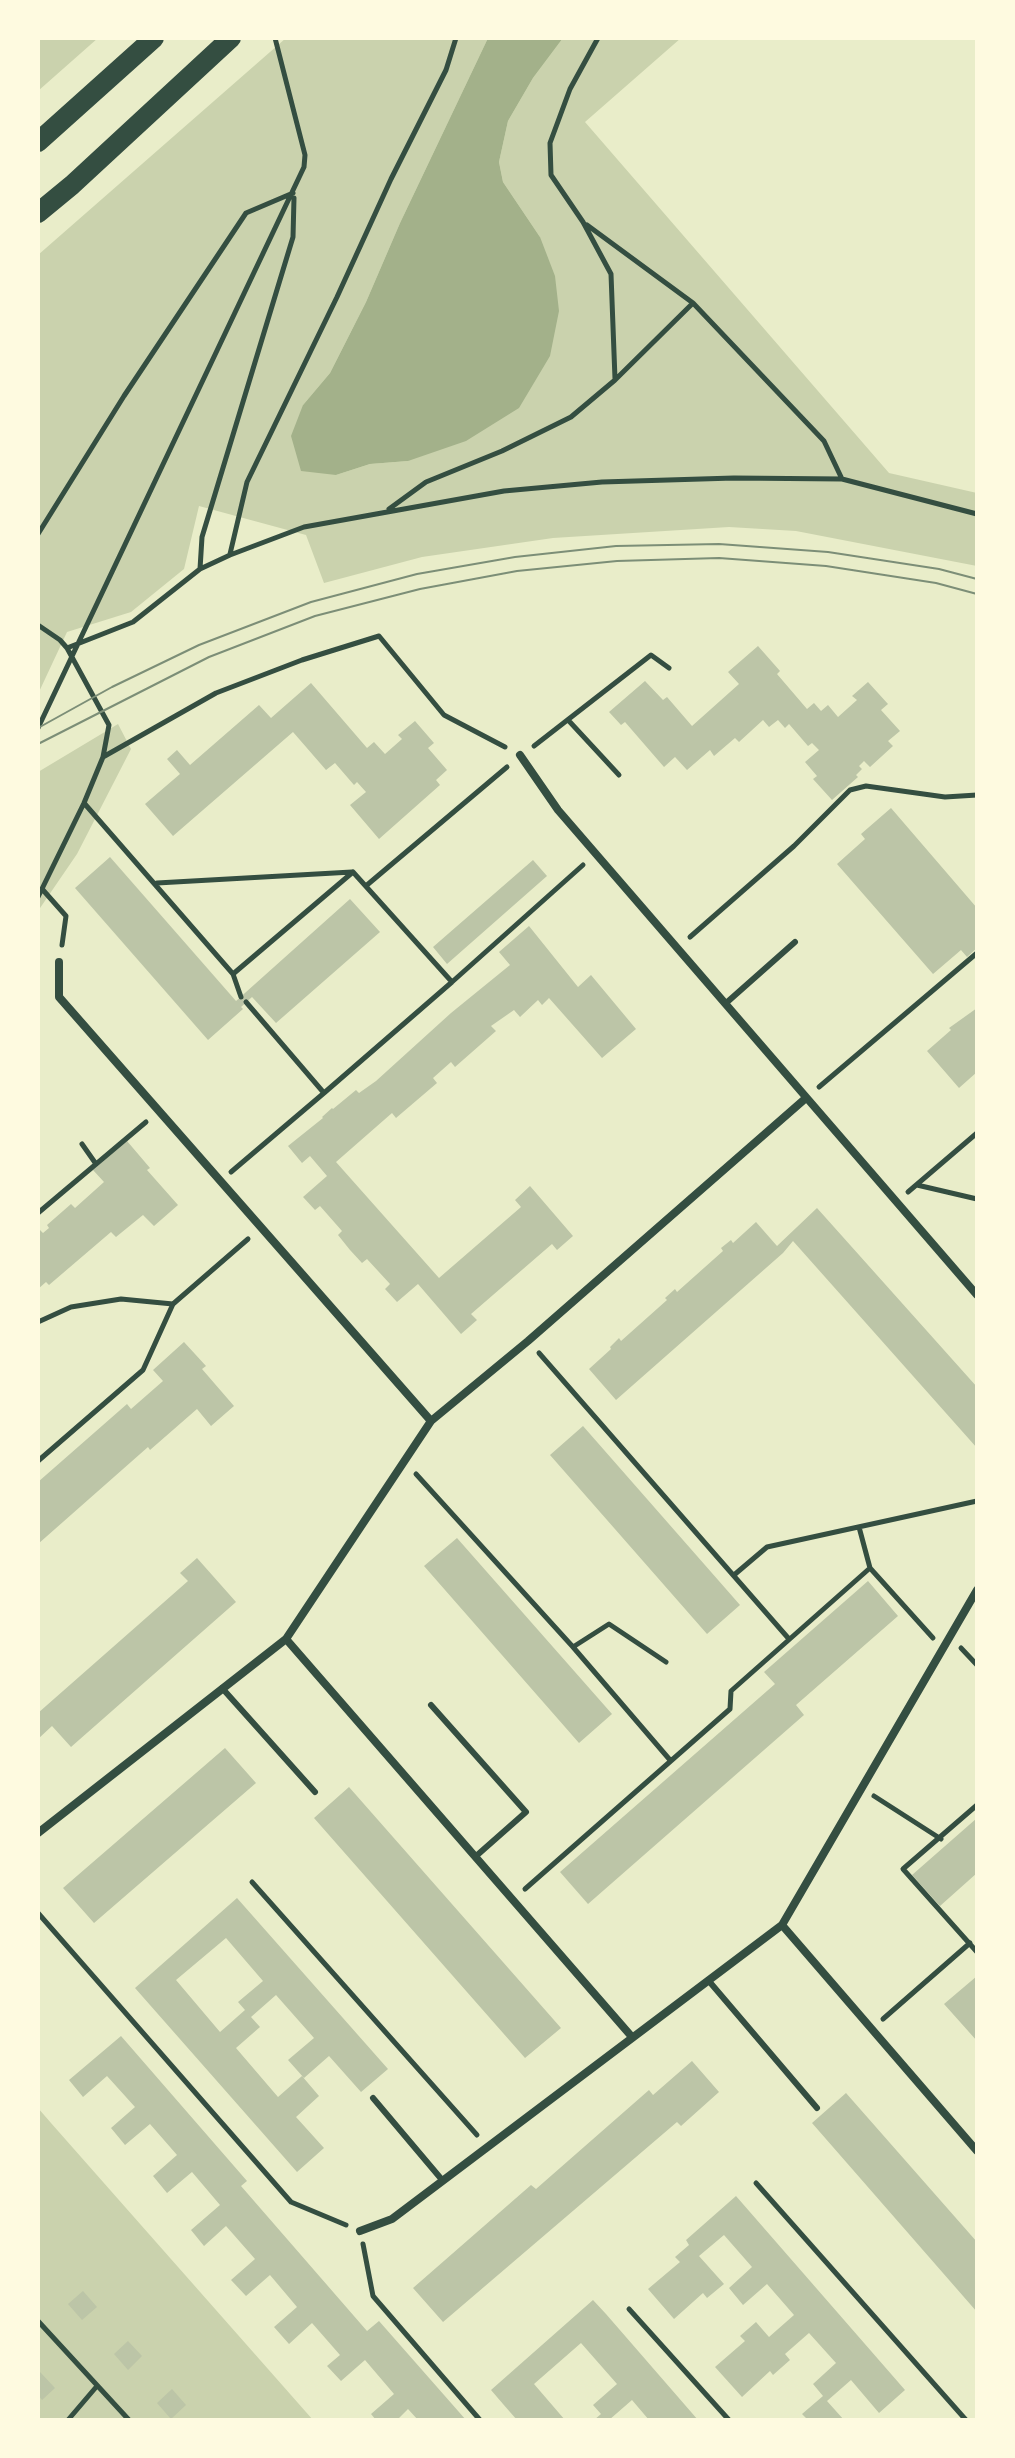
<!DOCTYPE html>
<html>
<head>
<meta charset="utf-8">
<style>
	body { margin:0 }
	#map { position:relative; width:1015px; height:2458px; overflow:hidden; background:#e9edc9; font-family:Raleway,sans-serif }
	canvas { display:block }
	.frame { position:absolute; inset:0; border:40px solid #fefae0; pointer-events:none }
</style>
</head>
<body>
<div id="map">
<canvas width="1015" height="2458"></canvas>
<div class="frame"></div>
</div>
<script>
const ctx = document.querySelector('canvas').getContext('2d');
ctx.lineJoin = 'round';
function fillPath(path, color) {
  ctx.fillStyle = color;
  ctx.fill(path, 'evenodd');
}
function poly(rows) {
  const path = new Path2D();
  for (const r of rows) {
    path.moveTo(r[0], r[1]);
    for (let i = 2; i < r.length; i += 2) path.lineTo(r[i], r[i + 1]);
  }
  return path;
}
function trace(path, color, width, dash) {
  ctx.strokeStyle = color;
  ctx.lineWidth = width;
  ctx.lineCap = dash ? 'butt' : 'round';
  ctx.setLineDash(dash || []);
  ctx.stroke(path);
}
const green = poly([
	[38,38,98,38,38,91],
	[286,38,488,38,400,223,366,302,330,373,303,405,336,475,370,464,408,461,540,237,503,182,499,162,508,121,533,78,563,38,681,38,585,122,889,473,977,493,977,566,796,531,729,527,553,538,422,557,324,583,306,535,199,506,184,569,131,612,67,632,38,694,38,255],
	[118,724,131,749,77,854,38,911,38,772],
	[38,2108,51,2123,313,2420,38,2420]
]);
const water = poly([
	[488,38,563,38,533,78,508,121,499,162,503,182,540,237,555,276,559,311,550,356,519,408,466,441,408,461,370,464,336,475,301,471,291,436,303,405,330,373,366,302,400,223]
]);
const building = poly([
	[758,646,780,671,777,674,807,709,814,703,821,711,828,705,838,717,857,700,852,696,868,682,888,704,881,710,900,731,888,741,893,746,870,767,864,761,859,766,862,769,856,775,858,777,832,800,813,779,817,776,805,762,819,750,812,743,808,746,789,724,785,728,778,720,769,727,763,720,739,742,735,738,714,756,710,750,687,770,675,757,664,767,625,722,621,725,609,712,645,681,663,700,667,697,692,726,739,684,728,672],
	[311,683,367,748,374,742,385,754,402,739,398,735,415,721,434,743,428,748,447,770,436,780,440,785,379,839,350,805,366,792,357,782,354,785,335,763,326,770,293,732,173,836,145,804,180,774,167,759,177,750,190,765,259,705,271,718],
	[891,808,977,908,977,948,967,957,961,950,933,974,837,864,865,839,861,834],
	[110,857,236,1001,350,899,380,932,276,1023,252,997,241,1007,243,1009,208,1040,75,888],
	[533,860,547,876,447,964,433,947],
	[529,926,578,987,591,975,636,1029,602,1058,549,998,542,1005,538,1000,520,1017,514,1010,491,1026,496,1031,455,1067,451,1062,433,1078,437,1083,396,1118,392,1113,336,1162,439,1278,521,1207,515,1200,530,1186,573,1236,557,1250,552,1244,471,1314,477,1320,461,1334,418,1284,397,1302,385,1289,390,1284,367,1259,362,1263,350,1250,338,1235,342,1231,320,1206,315,1210,303,1197,327,1176,310,1156,302,1163,288,1146,323,1118,322,1117,332,1108,333,1109,356,1090,359,1093,376,1081,451,1013,510,965,499,952],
	[977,1008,977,1072,959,1088,927,1051,951,1030,949,1028],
	[127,1141,150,1168,147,1170,178,1205,154,1226,143,1215,116,1237,111,1232,49,1285,46,1282,38,1289,38,1232,40,1230,43,1233,49,1228,47,1225,71,1204,75,1208,104,1182,93,1170],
	[817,1208,977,1387,977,1448,793,1241,783,1253,616,1400,589,1369,611,1349,610,1347,619,1338,621,1341,667,1300,665,1298,675,1289,677,1292,723,1251,721,1248,731,1240,733,1243,756,1222,777,1246],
	[184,1342,206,1366,202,1369,234,1406,211,1426,197,1409,150,1450,148,1447,38,1544,38,1482,127,1404,131,1409,163,1381,153,1370],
	[583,1426,740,1605,707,1634,550,1455],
	[457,1538,612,1714,579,1743,424,1566],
	[197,1558,236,1602,71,1747,52,1726,38,1739,38,1713,188,1581,180,1573],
	[868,1581,898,1616,796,1705,804,1715,588,1904,560,1872,775,1684,764,1672],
	[225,1748,256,1783,94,1923,63,1888],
	[349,1787,561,2028,525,2058,314,1818],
	[977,1818,977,1873,940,1906,912,1875],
	[237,1898,388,2069,361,2092,329,2056,304,2078,288,2060,314,2038,276,1995,251,2017,260,2027,236,2048,278,2097,302,2076,319,2096,296,2117,324,2148,297,2172,135,1988],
	[226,1938,263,1981,238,2002,245,2010,220,2032,176,1980],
	[977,1976,977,2041,944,2004],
	[121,2036,247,2181,241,2186,367,2331,379,2321,466,2420,418,2420,408,2409,397,2420,376,2420,371,2414,394,2394,365,2360,341,2381,327,2366,340,2355,312,2323,289,2344,274,2327,297,2307,270,2275,246,2296,231,2280,255,2259,226,2226,204,2246,191,2230,220,2205,192,2172,167,2193,153,2176,177,2155,150,2124,125,2145,111,2128,135,2107,107,2076,83,2097,69,2080],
	[692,2061,719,2092,681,2126,677,2122,443,2322,413,2288,531,2185,536,2189,649,2090,653,2095],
	[846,2093,977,2242,977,2312,812,2123],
	[736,2196,905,2390,879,2413,851,2380,827,2401,844,2420,808,2420,802,2414,823,2396,813,2384,836,2363,809,2333,785,2354,790,2360,773,2375,770,2371,742,2397,715,2367,745,2341,740,2336,756,2322,769,2337,794,2315,767,2284,743,2305,729,2288,752,2267,724,2235,699,2256,724,2284,707,2298,703,2293,674,2319,648,2289,680,2262,675,2257,689,2245,686,2240],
	[83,2291,97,2307,82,2320,68,2304],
	[593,2300,606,2314,698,2420,649,2420,632,2400,609,2420,594,2420,601,2414,593,2405,617,2384,581,2343,534,2384,565,2420,517,2420,503,2404,491,2390],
	[128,2341,142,2356,128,2370,114,2354],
	[40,2372,55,2388,42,2400,38,2395],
	[172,2389,186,2405,171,2419,157,2403]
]);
const path = poly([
	[598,38,570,89,550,143,551,175,583,222,611,274,615,379],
	[587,225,693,303,824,441,842,479],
	[389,509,426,482,502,451,571,417,615,380,693,303],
	[38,534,124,396,246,213,293,193],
	[230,554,247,482,337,297,391,179,446,70,456,38],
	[200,569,202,537,293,237,294,198],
	[38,625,60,640,67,648,109,725,103,757],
	[67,648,133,622,200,569,230,555,304,527,504,491,602,482,734,478,842,479,977,514],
	[569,721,619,775],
	[38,728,304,167,305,155,275,38],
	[534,746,651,655,669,668],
	[84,803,233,974,241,997],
	[157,883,352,872],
	[367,885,507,767],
	[43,890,66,916,62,945],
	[38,897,84,803,103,757,216,693,302,660,379,636,444,715,505,747],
	[690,937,794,846,850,790,866,786,945,797,977,795],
	[233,974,353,872,452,982,324,1093],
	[452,982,583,865],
	[819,1087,977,953],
	[82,1144,96,1164],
	[231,1172,324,1093,246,1002],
	[917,1185,977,1199],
	[908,1192,977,1133],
	[38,1213,146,1122],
	[38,1322,71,1307,121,1299,173,1304],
	[539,1353,789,1639],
	[38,1461,143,1370,173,1304,248,1239],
	[416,1474,573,1647,670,1760],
	[859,1527,870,1568],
	[734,1575,767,1547,977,1501],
	[573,1647,609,1624,666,1662],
	[961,1648,977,1665],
	[874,1796,941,1839],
	[977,1805,903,1869,977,1952],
	[252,1882,477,2135],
	[525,1889,730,1709,731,1691,870,1568,933,1638],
	[38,1913,291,2202,346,2225],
	[883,2019,970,1943],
	[756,2183,966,2420],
	[363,2244,373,2296,480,2420],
	[629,2309,729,2420],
	[38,2321,129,2420],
	[68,2420,97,2386]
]);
const service = poly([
	[725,1004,795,942],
	[222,1688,315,1792],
	[431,1705,526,1812,475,1857],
	[708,1980,817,2108],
	[373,2098,443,2181]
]);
const minor = poly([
	[520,755,558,810,977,1295],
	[59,962,59,997,431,1421],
	[286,1639,632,2037],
	[38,1833,286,1639,431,1421,528,1341,806,1098],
	[782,1925,977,2151],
	[360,2231,392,2219,782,1925,977,1590]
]);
const motorway = poly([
	[38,142,154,38],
	[38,213,72,185,231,38]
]);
const tram = poly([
	[38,728,112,687,199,645,311,602,417,574,515,557,616,546,719,544,828,552,939,569,977,579],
	[38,744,209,657,315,616,420,589,517,571,617,561,719,558,826,566,936,583,977,594]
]);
fillPath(green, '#cad2ad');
fillPath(water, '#a3b18a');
fillPath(building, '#bcc5a7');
trace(path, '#344e41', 5);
trace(service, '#344e41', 6);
trace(minor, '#344e41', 8);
trace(motorway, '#344e41', 20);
trace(tram, '#7c8e77', 2);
</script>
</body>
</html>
